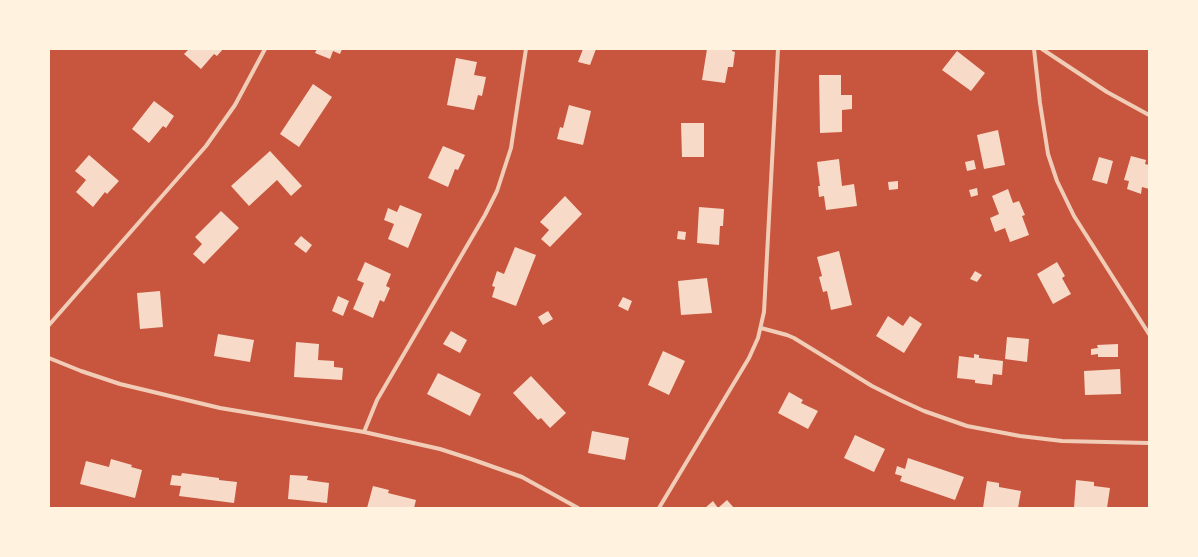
<!DOCTYPE html>
<html>
<head>
<meta charset="utf-8">
<style>
	body { margin:0 }
	#map { position:relative; width:1198px; height:557px; overflow:hidden; background:#c8553d; font-family:"IBM Plex Serif",serif }
	canvas { display:block }
	.frame { position:absolute; inset:0; border:50px solid #fff3e0; pointer-events:none }
</style>
</head>
<body>
<div id="map">
<canvas width="1198" height="557"></canvas>
<div class="frame"></div>
</div>
<script>
const ctx = document.querySelector('canvas').getContext('2d');
ctx.lineJoin = 'round';
function fillPath(path, color) {
  ctx.fillStyle = color;
  ctx.fill(path, 'evenodd');
}
function poly(rows) {
  const path = new Path2D();
  for (const r of rows) {
    path.moveTo(r[0], r[1]);
    for (let i = 2; i < r.length; i += 2) path.lineTo(r[i], r[i + 1]);
  }
  return path;
}
function trace(path, color, width, dash) {
  ctx.strokeStyle = color;
  ctx.lineWidth = width;
  ctx.lineCap = dash ? 'butt' : 'round';
  ctx.setLineDash(dash || []);
  ctx.stroke(path);
}
const building = poly([
	[189,49,223,49,217,56,214,54,201,69,184,54],
	[317,49,342,49,340,54,333,51,330,59,315,53],
	[583,49,596,49,590,65,578,62],
	[707,49,732,49,732,51,735,52,733,67,728,67,725,83,702,80],
	[957,51,985,73,971,91,942,70],
	[456,58,477,62,474,75,486,77,482,96,478,95,474,110,447,105],
	[819,75,841,75,841,95,852,95,852,109,842,110,842,132,820,133],
	[313,84,332,97,299,147,280,134],
	[154,101,174,116,166,128,163,126,149,143,132,129],
	[569,105,591,111,583,145,557,139,560,127,563,128],
	[681,123,704,123,704,157,682,157],
	[998,130,1005,165,984,169,977,135],
	[443,146,465,155,458,170,455,169,448,187,428,178],
	[270,151,302,186,291,196,277,180,249,206,231,186],
	[89,155,119,181,107,194,105,192,93,207,76,192,86,180,75,171],
	[1131,156,1146,160,1145,164,1149,165,1149,189,1142,187,1141,194,1127,189,1129,181,1124,180],
	[1099,157,1113,161,1107,184,1092,180],
	[839,159,842,186,854,184,857,206,826,210,824,196,819,197,818,186,820,186,817,162],
	[974,160,976,169,967,171,965,162],
	[898,181,898,189,889,190,888,182],
	[977,188,978,195,971,197,969,190],
	[1008,189,1013,203,1019,201,1025,215,1022,216,1029,235,1010,242,1005,228,995,232,990,218,999,214,992,196],
	[565,196,582,214,550,247,541,239,549,230,540,222],
	[400,205,422,214,408,248,388,239,394,224,384,220,388,208,397,212],
	[699,207,724,209,723,226,720,226,719,245,697,243],
	[221,211,239,228,204,264,193,254,202,244,195,237],
	[678,231,686,232,685,240,677,239],
	[301,236,312,245,306,253,294,244],
	[515,247,536,255,516,306,492,297,495,287,492,286,497,271,504,274],
	[839,251,852,305,831,310,827,291,823,292,819,277,822,276,817,257],
	[365,262,391,274,386,286,390,288,384,302,380,300,373,318,353,309,364,283,357,280],
	[1057,262,1065,276,1062,278,1071,294,1053,304,1037,274],
	[975,271,982,275,977,282,970,279],
	[707,278,712,313,681,315,678,281],
	[160,291,163,327,140,329,137,293],
	[338,296,349,301,343,316,332,311],
	[623,297,632,301,628,311,618,306],
	[548,311,553,319,543,325,538,317],
	[888,316,903,326,910,316,922,324,904,353,876,336],
	[451,331,467,340,460,353,443,344],
	[218,334,254,340,250,362,214,356],
	[1007,337,1029,339,1027,362,1005,359],
	[296,342,319,344,318,360,334,361,334,367,343,368,342,380,294,377],
	[1118,344,1118,357,1098,357,1098,354,1091,355,1091,349,1098,348,1097,345],
	[663,351,685,361,669,395,648,385],
	[974,354,979,355,979,358,1003,361,1002,375,993,374,992,385,975,383,975,380,957,378,959,356,974,358],
	[1120,369,1121,394,1085,395,1084,371],
	[438,373,481,394,470,416,427,394],
	[531,376,566,413,550,428,541,418,538,420,513,393],
	[789,392,803,400,801,403,818,411,808,429,778,413],
	[592,431,629,438,625,460,588,453],
	[855,435,885,449,874,472,844,458],
	[908,458,964,477,955,500,900,481,902,476,895,474,897,466,905,469],
	[111,459,132,465,131,467,142,470,135,498,80,484,86,461,109,467],
	[182,473,219,478,219,480,237,482,234,503,179,496,181,486,170,485,172,475,181,476],
	[290,475,308,476,307,480,329,483,327,503,288,499],
	[1076,480,1094,482,1094,486,1110,488,1107,508,1074,508],
	[987,481,999,483,999,487,1021,491,1018,508,983,508],
	[373,486,389,490,388,493,416,500,414,508,367,508],
	[727,500,734,508,705,508,713,501,718,508]
]);
const minor = poly([
	[1034,49,1040,103,1048,154,1057,181,1074,216,1149,334],
	[1042,49,1107,92,1149,115],
	[49,325,206,146,235,105,265,49],
	[761,328,787,335,794,338,872,386,900,400,924,411,967,426,1020,436,1062,441,1149,443],
	[49,358,81,371,120,384,220,408,364,432,440,449,471,459,522,477,578,508],
	[364,432,377,400,485,215,497,191,511,148,526,49],
	[659,508,749,358,758,338,764,312,778,49]
]);
fillPath(building, '#f7dbc8');
trace(minor, '#f1ccb7', 4);
</script>
</body>
</html>
